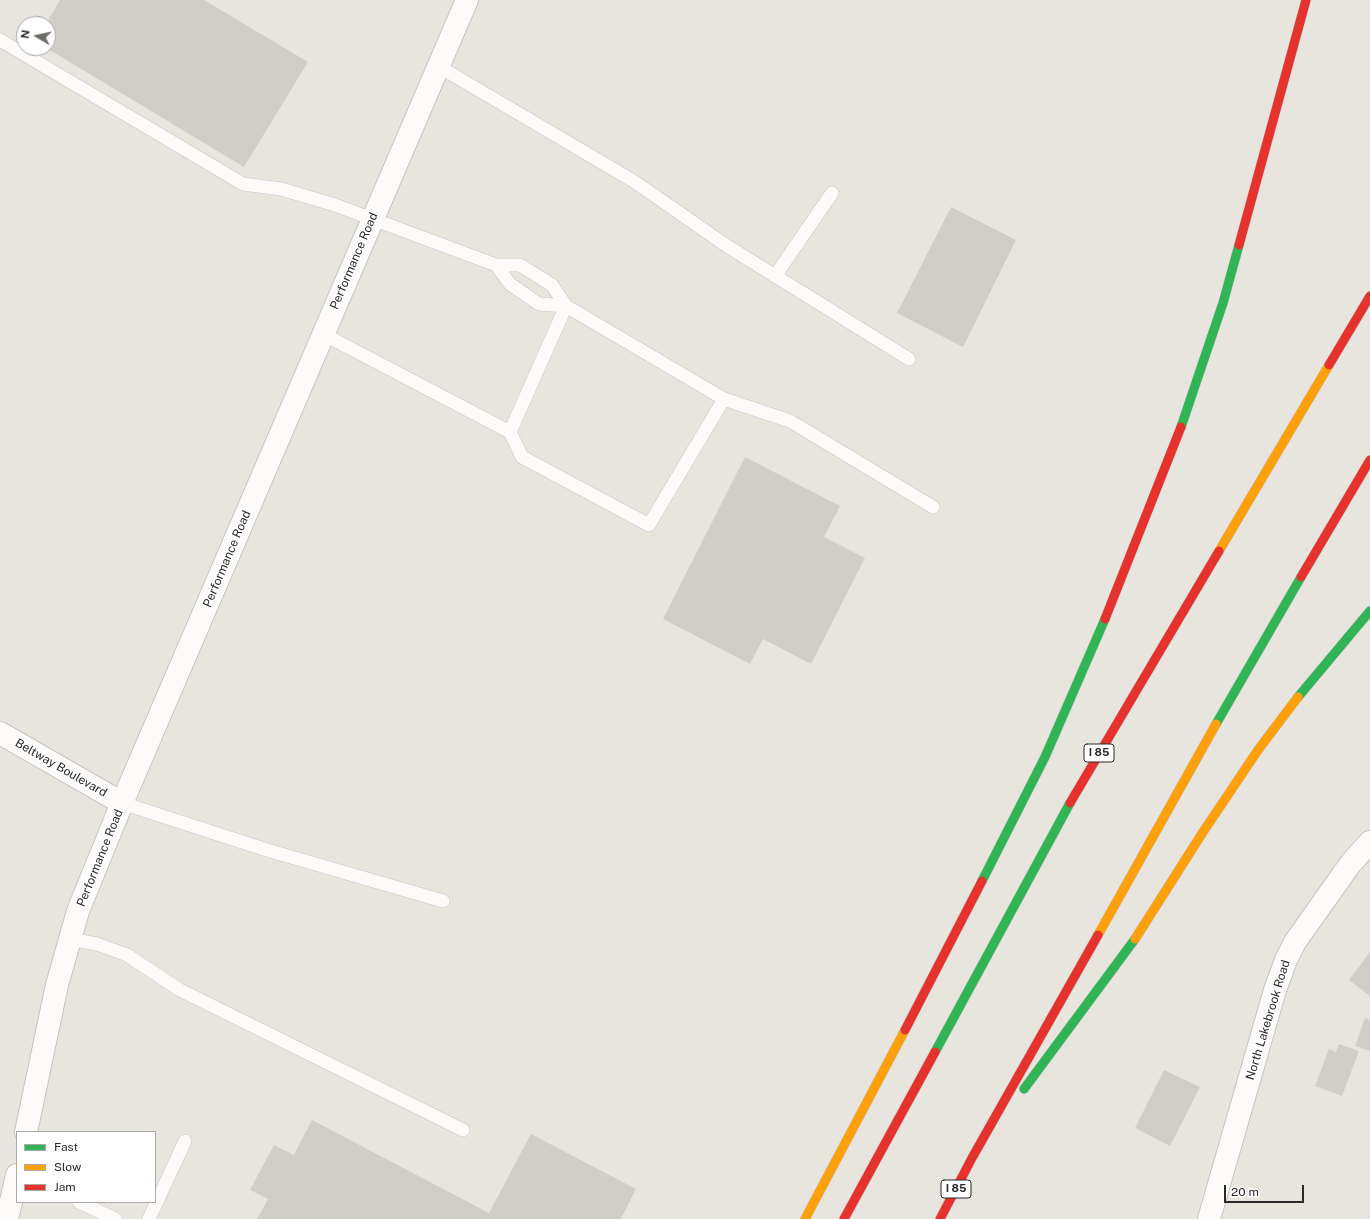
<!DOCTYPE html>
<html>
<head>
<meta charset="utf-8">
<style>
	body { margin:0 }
	#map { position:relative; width:1370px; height:1219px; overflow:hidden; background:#e8e5de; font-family:"Public Sans",sans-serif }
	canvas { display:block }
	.legend { position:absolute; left:16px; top:1131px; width:140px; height:72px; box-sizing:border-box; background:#fff; border:1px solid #a9a9a9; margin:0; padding:5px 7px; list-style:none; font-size:12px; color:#292929 }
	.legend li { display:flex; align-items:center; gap:8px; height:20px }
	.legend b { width:20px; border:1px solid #a9a9a9 }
	.north { position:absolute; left:16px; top:16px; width:40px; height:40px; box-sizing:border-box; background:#fff; border:1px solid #a9a9a9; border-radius:50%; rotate:279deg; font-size:11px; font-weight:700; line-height:16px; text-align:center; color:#292929 }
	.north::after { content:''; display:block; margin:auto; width:14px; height:18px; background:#6c6b68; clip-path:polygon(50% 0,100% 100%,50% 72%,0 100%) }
	.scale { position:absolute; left:1224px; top:1185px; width:80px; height:18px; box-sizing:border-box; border:2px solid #292929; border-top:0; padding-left:5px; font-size:12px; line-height:14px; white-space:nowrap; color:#292929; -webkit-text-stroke:3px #fff; paint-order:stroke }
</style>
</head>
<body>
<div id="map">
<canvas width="1370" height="1219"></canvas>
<ul class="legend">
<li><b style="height:5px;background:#30b455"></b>Fast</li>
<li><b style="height:5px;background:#ff9f0a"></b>Slow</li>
<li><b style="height:5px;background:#e5322d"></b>Jam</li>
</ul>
<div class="north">N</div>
<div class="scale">20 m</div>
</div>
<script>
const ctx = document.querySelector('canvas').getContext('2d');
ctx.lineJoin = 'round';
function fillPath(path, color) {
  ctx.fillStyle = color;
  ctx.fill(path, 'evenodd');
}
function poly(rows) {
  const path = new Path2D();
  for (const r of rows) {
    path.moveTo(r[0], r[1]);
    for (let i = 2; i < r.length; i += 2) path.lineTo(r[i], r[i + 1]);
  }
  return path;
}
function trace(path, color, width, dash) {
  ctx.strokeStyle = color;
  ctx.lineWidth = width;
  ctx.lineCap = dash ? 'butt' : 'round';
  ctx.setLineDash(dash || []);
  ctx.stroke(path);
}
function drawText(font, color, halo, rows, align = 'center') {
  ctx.font = font + ' "Public Sans",sans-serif';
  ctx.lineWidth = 4;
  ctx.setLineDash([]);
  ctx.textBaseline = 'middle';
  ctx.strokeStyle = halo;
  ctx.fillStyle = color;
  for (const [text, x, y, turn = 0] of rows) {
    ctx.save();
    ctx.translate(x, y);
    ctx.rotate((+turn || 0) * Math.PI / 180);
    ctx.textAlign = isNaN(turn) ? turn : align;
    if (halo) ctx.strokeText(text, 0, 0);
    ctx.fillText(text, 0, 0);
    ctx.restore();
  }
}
const building = poly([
	[60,0,204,0,308,62,244,167,48,49,48,24,46,24],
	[951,207,1016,240,963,347,897,313],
	[745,457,840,506,824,537,865,558,811,664,763,639,750,664,663,619],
	[1370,952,1370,996,1349,980],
	[1365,1018,1370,1020,1370,1051,1355,1046],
	[1339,1044,1359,1051,1342,1096,1315,1086,1329,1049,1336,1052],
	[1164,1070,1200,1087,1170,1146,1135,1128],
	[312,1120,489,1213,531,1134,636,1189,621,1219,257,1219,268,1199,250,1190,274,1145,294,1155]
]);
const lane = poly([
	[0,40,243,184,281,189,335,205,496,265,520,265,552,285,566,306,539,304,510,284,496,265],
	[438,66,635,182,727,246,909,359],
	[775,276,832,193],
	[323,334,510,432,522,457,649,525,724,399,790,421,933,507],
	[510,432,566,306,724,399],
	[122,803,267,850,443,901],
	[70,939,97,944,127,955,180,990,463,1130],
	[79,1202,115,1219],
	[149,1219,185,1141]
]);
const street = poly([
	[0,733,122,803],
	[26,1132,57,985,78,911,122,803,467,0],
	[7,1219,17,1175],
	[1209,1219,1275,990,1286,960,1295,942,1351,863,1370,842]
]);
const fast = poly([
	[1181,427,1223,303,1239,245],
	[1298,697,1370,611],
	[1216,724,1301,577],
	[982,881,1045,757,1105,619],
	[935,1052,1070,803],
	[1024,1089,1135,939]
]);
const slow = poly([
	[1219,551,1329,365],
	[1098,935,1216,724],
	[1135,939,1203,832,1258,750,1298,697],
	[805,1219,905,1030]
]);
const jam = poly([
	[1239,245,1306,0],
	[1329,365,1370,296],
	[1301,577,1370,460],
	[1105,619,1181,427],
	[1070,803,1219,551],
	[905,1030,982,881],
	[844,1219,935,1052],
	[940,1219,972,1158,1098,935]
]);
const shields = [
	[1099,753,30],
	[956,1189,30]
];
const shieldNames = [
	["I 85",1099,753],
	["I 85",956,1189]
];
const streetNames = [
	["Performance Road",354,261,-67],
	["Performance Road",227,559,-67],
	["Beltway Boulevard",61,768,30],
	["Performance Road",100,858,-68],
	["North Lakebrook Road",1268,1020,-73]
];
fillPath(building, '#d1cec9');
trace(lane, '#c5c4c4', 14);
trace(street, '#c5c4c4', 24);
trace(fast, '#c4c3c0', 10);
trace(slow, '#c4c3c0', 10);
trace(jam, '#c4c3c0', 10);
trace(lane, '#fcfbfa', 13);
trace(street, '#fcfbfa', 22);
trace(fast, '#30b455', 9);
trace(slow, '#ff9f0a', 9);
trace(jam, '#e5322d', 9);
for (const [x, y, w] of shields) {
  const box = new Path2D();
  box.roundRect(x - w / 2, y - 9, w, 18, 3);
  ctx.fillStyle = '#fff';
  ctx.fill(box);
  trace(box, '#292929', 1);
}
drawText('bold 11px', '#292929', null, shieldNames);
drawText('12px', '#292929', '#fff', streetNames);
</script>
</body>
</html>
